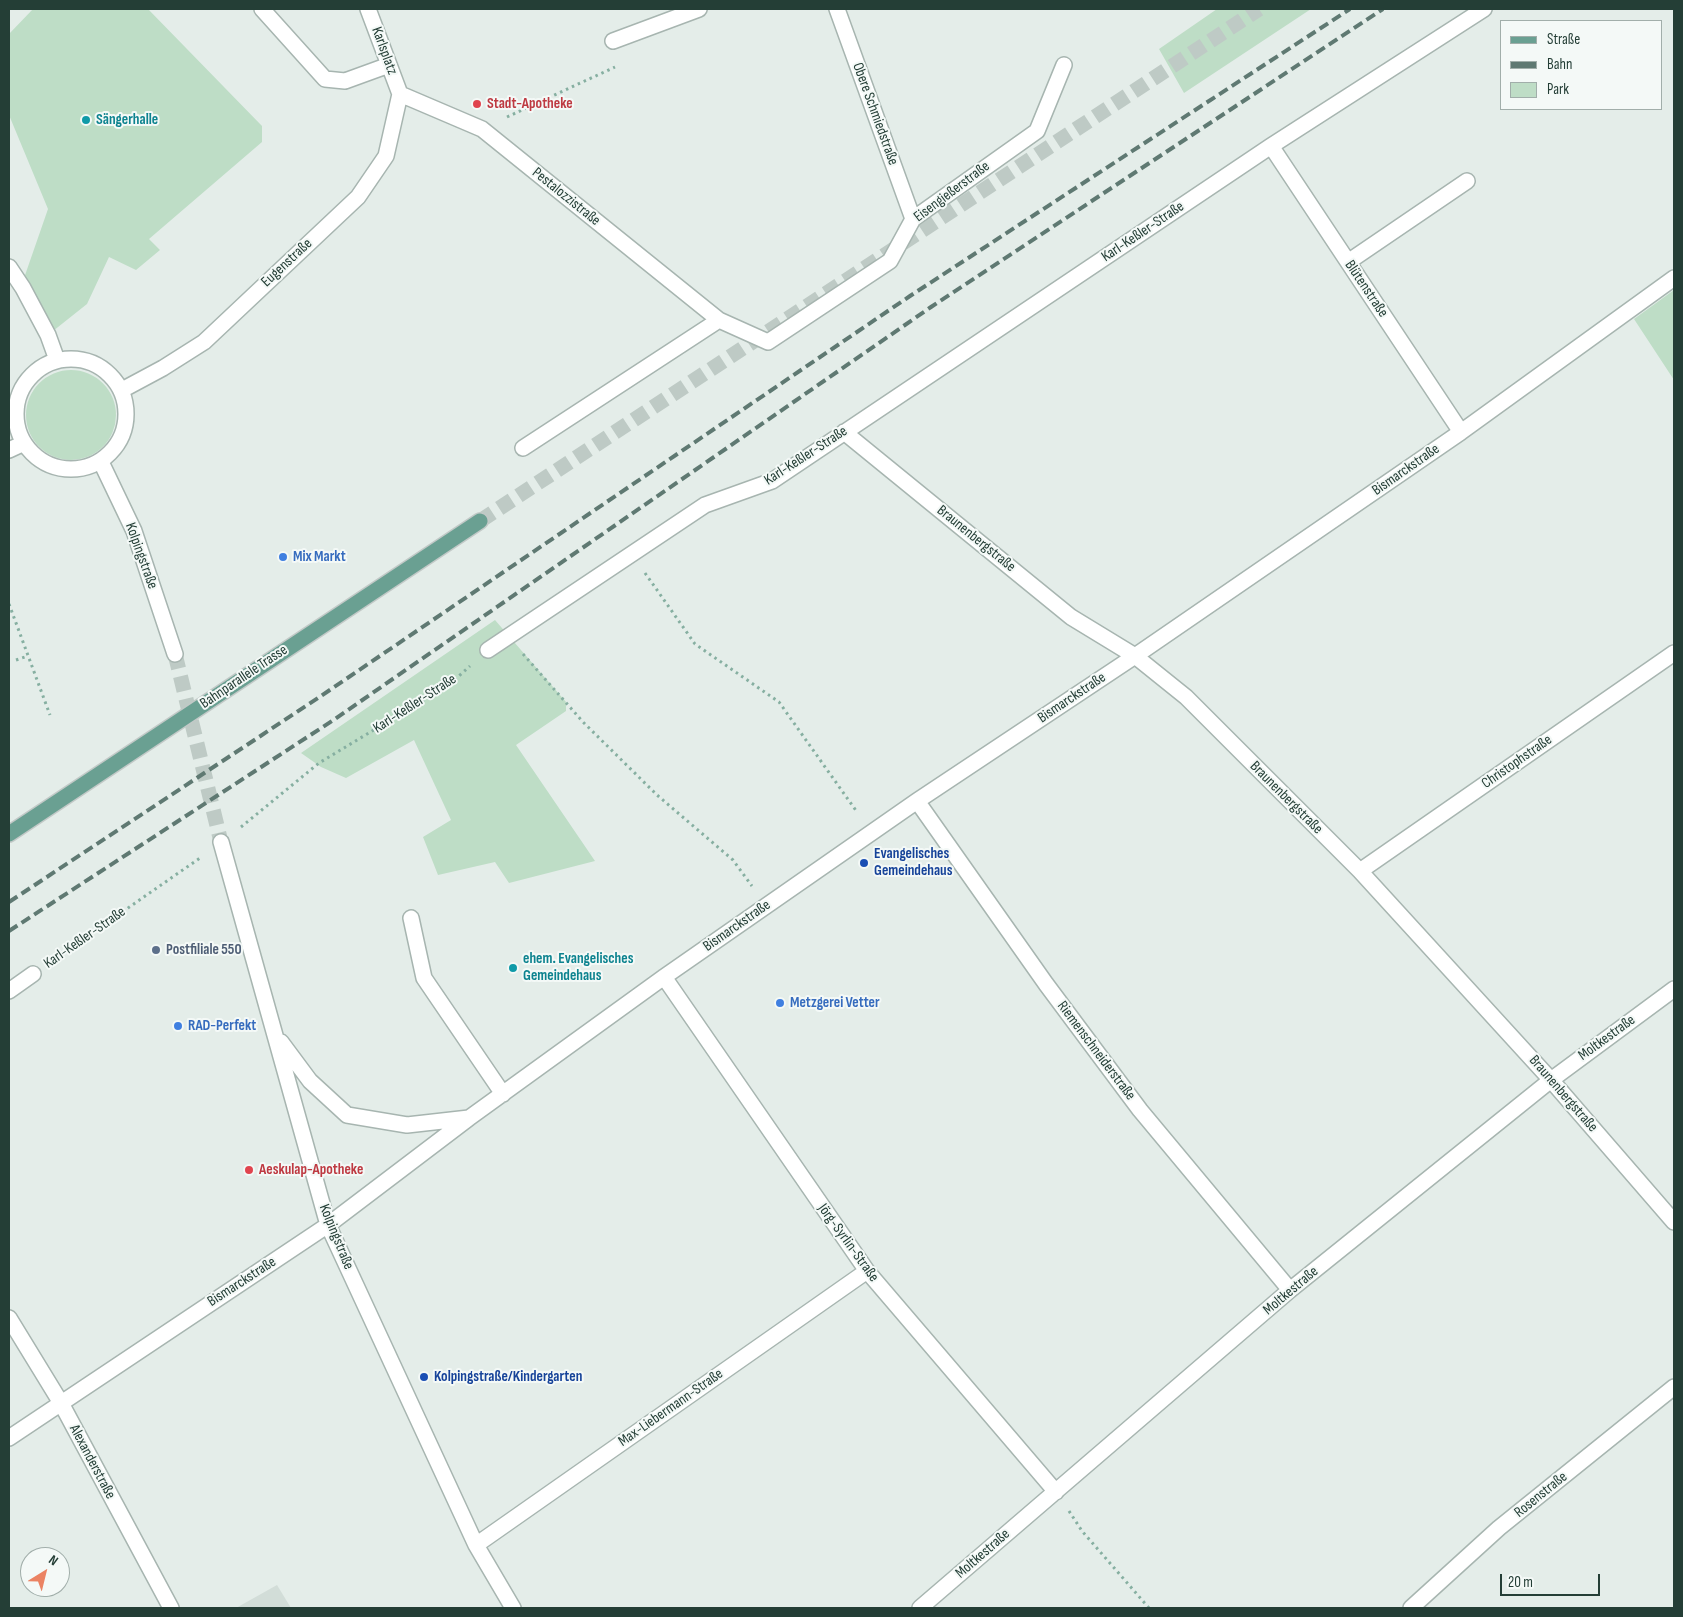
<!DOCTYPE html>
<html>
<head>
<meta charset="utf-8">
<style>
	body { margin:0 }
	#map { position:relative; width:1683px; height:1617px; overflow:hidden; background:#e4ede9; font-family:"Sofia Sans Condensed",sans-serif }
	canvas { display:block }
	.frame { position:absolute; inset:0; border:10px solid #243e36; pointer-events:none }
	.legend { position:absolute; left:1500px; top:20px; width:162px; height:90px; box-sizing:border-box; background:#f4f9f7; border:1px solid #a1aeaa; margin:0; padding:6px 9px; list-style:none; font-size:15px; color:#243e36 }
	.legend li { display:flex; align-items:center; gap:10px; height:25px }
	.legend b { width:25px; border:1px solid #a1aeaa }
	.north { position:absolute; left:20px; top:1547px; width:50px; height:50px; box-sizing:border-box; background:#f4f9f7; border:1px solid #a1aeaa; border-radius:50%; rotate:36deg; font-size:14px; font-weight:700; line-height:20px; text-align:center; color:#243e36 }
	.north::after { content:''; display:block; margin:auto; width:18px; height:22px; background:#eb8363; clip-path:polygon(50% 0,100% 100%,50% 72%,0 100%) }
	.scale { position:absolute; left:1500px; top:1574px; width:100px; height:22px; box-sizing:border-box; border:2px solid #243e36; border-top:0; padding-left:6px; font-size:15px; line-height:18px; white-space:nowrap; color:#243e36; -webkit-text-stroke:4px #f4f9f7; paint-order:stroke }
</style>
</head>
<body>
<div id="map">
<canvas width="1683" height="1617"></canvas>
<div class="frame"></div>
<ul class="legend">
<li><b style="height:6px;background:#6aa092"></b>Straße</li>
<li><b style="height:6px;background:#5f7972"></b>Bahn</li>
<li><b style="height:14px;background:#beddc6"></b>Park</li>
</ul>
<div class="north">N</div>
<div class="scale">20 m</div>
</div>
<script>
const ctx = document.querySelector('canvas').getContext('2d');
ctx.lineJoin = 'round';
function fillPath(path, color) {
  ctx.fillStyle = color;
  ctx.fill(path, 'evenodd');
}
function poly(rows) {
  const path = new Path2D();
  for (const r of rows) {
    if (r.length === 3) {
      path.moveTo(r[0] + r[2], r[1]);
      path.arc(r[0], r[1], r[2], 0, 2 * Math.PI);
      continue;
    }
    path.moveTo(r[0], r[1]);
    for (let i = 2; i < r.length; i += 2) path.lineTo(r[i], r[i + 1]);
  }
  return path;
}
function trace(path, color, width, dash) {
  ctx.strokeStyle = color;
  ctx.lineWidth = width;
  ctx.lineCap = dash ? 'butt' : 'round';
  ctx.setLineDash(dash || []);
  ctx.stroke(path);
}
function drawText(font, color, halo, rows, align = 'center') {
  ctx.font = font + ' "Sofia Sans Condensed",sans-serif';
  ctx.lineWidth = 4;
  ctx.setLineDash([]);
  ctx.textBaseline = 'middle';
  ctx.strokeStyle = halo;
  ctx.fillStyle = color;
  for (const [text, x, y, turn = 0] of rows) {
    ctx.save();
    ctx.translate(x, y);
    ctx.rotate((+turn || 0) * Math.PI / 180);
    ctx.textAlign = isNaN(turn) ? turn : align;
    if (halo) ctx.strokeText(text, 0, 0);
    ctx.fillText(text, 0, 0);
    ctx.restore();
  }
}
const built = poly([
	[277,1585,291,1608,236,1608]
]);
const green = poly([
	[33,9,148,9,262,126,262,142,149,239,160,250,136,270,109,257,87,304,48,335,23,281,48,209,9,115,9,34],
	[1217,9,1311,9,1184,93,1159,49],
	[1674,290,1674,380,1634,319],
	[71,415,45],
	[495,620,566,702,566,711,516,745,595,861,509,883,495,862,438,875,423,837,451,820,414,740,346,778,321,767,301,753]
]);
const minorTunnel = poly([
	[175,654,221,842]
]);
const majorTunnel = poly([
	[480,521,1259,9]
]);
const path = poly([
	[507,117,615,67],
	[645,573,695,644,779,702,857,812],
	[9,604,50,715],
	[523,654,583,722,657,795,733,860,752,886],
	[16,660,28,656],
	[241,827,319,763,450,684,470,666],
	[53,960,200,858],
	[1069,1511,1082,1531,1149,1608]
]);
const minor = poly([
	[262,9,325,79,345,81,389,65],
	[368,9,400,94],
	[837,9,913,219],
	[613,41,699,9],
	[400,94,482,129,719,320,768,342,890,261,913,219,1037,131,1064,65],
	[1271,146,1461,432],
	[1348,262,1467,181],
	[9,267,23,288,48,335,57,360],
	[71,414,55],
	[122,390,163,368,204,342,358,197,386,156,400,94],
	[844,432,1071,617,1135,656,1186,697,1360,871,1551,1080,1674,1222],
	[523,448,719,320],
	[9,450,24,443],
	[101,462,134,531,175,654],
	[488,650,705,505,772,481,1271,146,1484,9],
	[917,801,1046,984,1140,1110,1290,1290],
	[221,842,328,1225,476,1545,513,1608],
	[1360,871,1674,653],
	[411,918,424,978,503,1094],
	[664,977,867,1271,1056,1492],
	[9,991,33,974],
	[281,1042,310,1081,347,1115,407,1125,469,1118],
	[9,1318,61,1403,171,1608],
	[9,1438,328,1225,469,1118,664,977,917,801,1135,656,1461,432,1674,278],
	[476,1545,867,1271],
	[920,1608,1290,1290,1551,1080,1674,989],
	[1411,1608,1499,1528,1674,1387]
]);
const major = poly([
	[9,834,480,521]
]);
const rail = poly([
	[9,902,318,698,910,296,1350,9],
	[9,931,332,721,931,307,1383,9]
]);
const markers = [
	[477,104,5,"#e0444e"],
	[86,120,5,"#0f9aa8"],
	[283,557,5,"#3f7fe0"],
	[864,863,5,"#1a4fb4"],
	[156,950,5,"#5c6f8a"],
	[513,968,5,"#0f9aa8"],
	[780,1003,5,"#3f7fe0"],
	[178,1026,5,"#3f7fe0"],
	[249,1170,5,"#e0444e"],
	[424,1377,5,"#1a4fb4"]
];
const streetNames = [
	["Karlsplatz",384,51,70],
	["Obere Schmiedstraße",875,114,70],
	["Eisengießerstraße",952,192,-37],
	["Pestalozzistraße",566,197,39],
	["Karl-Keßler-Straße",1143,232,-34],
	["Eugenstraße",287,263,-43],
	["Blütenstraße",1366,289,56],
	["Karl-Keßler-Straße",806,456,-33],
	["Bismarckstraße",1406,470,-35],
	["Braunenbergstraße",976,539,39],
	["Kolpingstraße",141,556,70],
	["Bahnparallele Trasse",244,677,-34],
	["Bismarckstraße",1072,698,-34],
	["Karl-Keßler-Straße",415,704,-33],
	["Christophstraße",1517,762,-35],
	["Braunenbergstraße",1286,798,45],
	["Bismarckstraße",737,926,-35],
	["Karl-Keßler-Straße",85,938,-35],
	["Moltkestraße",1607,1038,-36],
	["Riemenschneiderstraße",1096,1051,53],
	["Braunenbergstraße",1563,1094,49],
	["Kolpingstraße",336,1237,68],
	["Jörg-Syrlin-Straße",848,1243,54],
	["Bismarckstraße",242,1282,-33],
	["Moltkestraße",1291,1291,-40],
	["Max-Liebermann-Straße",671,1408,-35],
	["Alexanderstraße",92,1462,62],
	["Rosenstraße",1541,1495,-39],
	["Moltkestraße",983,1554,-41]
];
const healthNames = [
	["Stadt-Apotheke",487,104],
	["Aeskulap-Apotheke",259,1170]
];
const cultureNames = [
	["Sängerhalle",96,120],
	["ehem. Evangelisches",523,959],
	["Gemeindehaus",523,976]
];
const shopNames = [
	["Mix Markt",293,557],
	["Metzgerei Vetter",790,1003],
	["RAD-Perfekt",188,1026]
];
const transitNames = [
	["Evangelisches",874,854],
	["Gemeindehaus",874,871],
	["Kolpingstraße/Kindergarten",434,1377]
];
const serviceNames = [
	["Postfiliale 550",166,950]
];
fillPath(built, '#d2ddd8');
fillPath(green, '#beddc6');
trace(minorTunnel, '#becac5', 15, [15, 8]);
trace(majorTunnel, '#becac5', 15, [15, 8]);
trace(minor, '#a7b5b0', 18);
trace(major, '#c2c9c7', 18);
trace(path, '#86afa1', 3, [2.5, 4]);
trace(minor, '#fff', 15);
trace(major, '#6aa092', 15);
trace(rail, '#5f7972', 4, [10, 5]);
for (const [x, y, r, color] of markers) {
  const dot = new Path2D();
  dot.arc(x, y, r, 0, 2 * Math.PI);
  ctx.fillStyle = color;
  ctx.fill(dot);
  trace(dot, '#f4f9f7', 2);
}
drawText('15px', '#243e36', '#f4f9f7', streetNames);
drawText('bold 15px', '#be3a42', '#f4f9f7', healthNames, 'left');
drawText('bold 15px', '#0d838f', '#f4f9f7', cultureNames, 'left');
drawText('bold 15px', '#366cbe', '#f4f9f7', shopNames, 'left');
drawText('bold 15px', '#164399', '#f4f9f7', transitNames, 'left');
drawText('bold 15px', '#4e5e75', '#f4f9f7', serviceNames, 'left');
</script>
</body>
</html>
